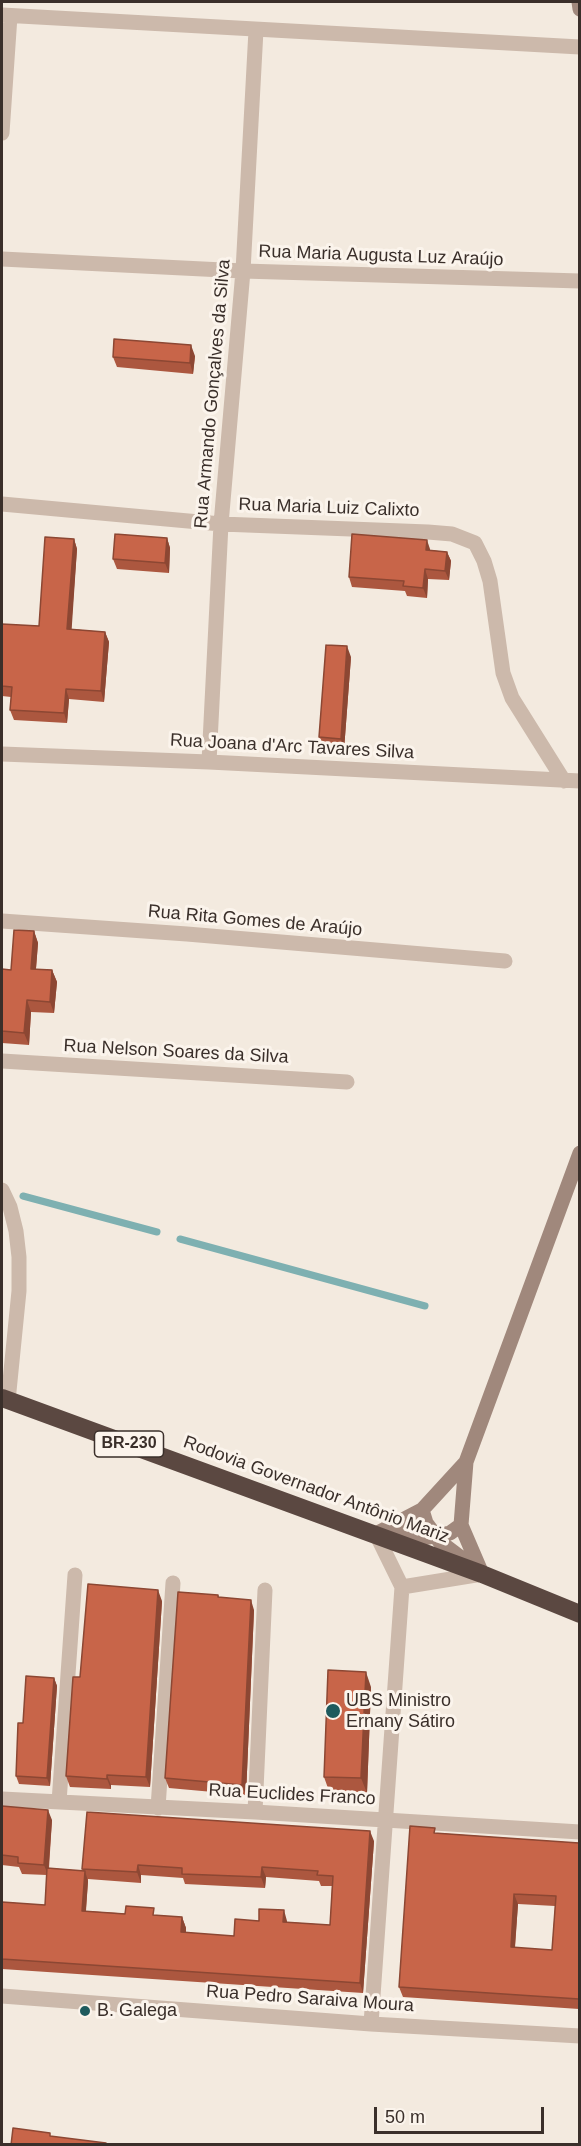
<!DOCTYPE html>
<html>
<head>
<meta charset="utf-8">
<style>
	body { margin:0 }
	#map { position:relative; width:581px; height:2146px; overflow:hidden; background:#f3eadf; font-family:Arial,sans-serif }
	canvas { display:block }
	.frame { position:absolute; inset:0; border:3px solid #3a2f2a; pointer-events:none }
	.scale { position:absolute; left:374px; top:2107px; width:170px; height:27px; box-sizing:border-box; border:3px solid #3a2f2a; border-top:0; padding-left:8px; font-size:18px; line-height:21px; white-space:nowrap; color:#3a2f2a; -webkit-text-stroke:4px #fbf4ec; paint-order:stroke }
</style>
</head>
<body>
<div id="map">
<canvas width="581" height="2146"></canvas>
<div class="frame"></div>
<div class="scale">50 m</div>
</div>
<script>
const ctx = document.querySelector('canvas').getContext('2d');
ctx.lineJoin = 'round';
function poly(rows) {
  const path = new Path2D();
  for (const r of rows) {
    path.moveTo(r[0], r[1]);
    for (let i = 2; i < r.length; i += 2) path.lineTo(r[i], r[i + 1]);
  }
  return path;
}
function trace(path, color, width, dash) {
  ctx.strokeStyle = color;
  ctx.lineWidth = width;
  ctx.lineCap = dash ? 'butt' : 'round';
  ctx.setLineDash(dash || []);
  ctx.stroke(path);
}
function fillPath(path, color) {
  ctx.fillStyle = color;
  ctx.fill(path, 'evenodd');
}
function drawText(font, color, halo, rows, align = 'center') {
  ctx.font = font + ' Arial,sans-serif';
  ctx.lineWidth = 6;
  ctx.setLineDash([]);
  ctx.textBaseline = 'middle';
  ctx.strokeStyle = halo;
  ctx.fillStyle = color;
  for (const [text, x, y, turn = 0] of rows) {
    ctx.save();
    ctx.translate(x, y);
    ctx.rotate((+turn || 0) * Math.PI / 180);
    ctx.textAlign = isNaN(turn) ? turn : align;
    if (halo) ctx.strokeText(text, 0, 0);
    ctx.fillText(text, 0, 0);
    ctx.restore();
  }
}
const stream = poly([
	[23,1196,157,1232],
	[180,1239,425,1306]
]);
const street = poly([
	[2,15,580,47],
	[2,133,10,16],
	[2,259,243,271,580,281],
	[2,504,221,524,428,532,452,534,475,543,484,561,490,581,503,673,512,698,564,781],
	[2,754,209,762,580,781],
	[209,762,221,524,243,271,256,30],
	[2,921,187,934,505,961],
	[2,1061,347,1082],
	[2,1190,10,1207,16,1231,19,1257,19,1291,8,1401],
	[402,1587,482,1574],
	[2,1799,255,1812,580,1832],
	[59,1802,75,1575],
	[158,1808,173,1583],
	[255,1812,265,1590],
	[2,1996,371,2024,580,2036],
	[371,2024,402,1587,376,1534]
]);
const secondary = poly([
	[579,2,580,9],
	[422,1510,426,1523,440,1542,473,1567],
	[376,1534,422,1510,466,1462],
	[388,1535,424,1538,450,1533,461,1525],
	[482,1574,461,1525,466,1462,580,1153]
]);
const highway = poly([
	[2,1398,482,1574,580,1614]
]);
const wall = poly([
	[195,356,193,374,117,367,113,357],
	[167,538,170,548,169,573,117,569,113,559],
	[74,539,77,549,71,629,105,632,109,642,104,702,69,699,67,723,14,720,10,710,11,697,2,696,2,624,39,626],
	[430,549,430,550,447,552,451,561,449,580,428,579,427,598,407,596,405,591,352,587,349,577],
	[351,657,344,750,323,748,319,737],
	[34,931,38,943,36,969,52,970,57,982,54,1013,31,1012,29,1045,2,1043,2,969,11,970],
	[218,1595,219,1597,254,1610,246,1795,169,1788,165,1778],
	[162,1601,150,1787,111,1785,111,1789,70,1787,66,1776,80,1677],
	[54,1678,57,1686,50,1786,19,1784,16,1776,23,1723],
	[371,1687,367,1793,329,1791,324,1777],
	[2,1806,52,1820,49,1868,83,1871,82,1869,374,1841,363,1993,2,1969,2,1902,45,1905,47,1875,22,1874,19,1867,2,1865],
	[141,1875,183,1878,185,1884,265,1888,266,1877,319,1881,321,1886,332,1886,330,1925,287,1922,287,1921,259,1921,234,1936,186,1933,186,1928,182,1917,86,1911,88,1881,88,1879,141,1883],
	[437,1833,579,1843,579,2009,403,1997,399,1987],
	[518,1904,555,1906,552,1950,515,1948]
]);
const shadedWall = poly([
	[191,345,195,356,193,374,190,363],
	[167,538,170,548,169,573,165,563],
	[74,539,77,549,71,639,67,629],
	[427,540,430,549,430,560,426,550],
	[447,552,451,561,449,580,445,571],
	[425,569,428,579,427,598,423,588],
	[105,632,109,642,104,702,101,691],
	[347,646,351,657,344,750,341,739],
	[66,689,69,699,67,723,64,713],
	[34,931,38,943,35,980,31,969],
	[52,970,57,982,54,1013,50,1002],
	[27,1000,31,1012,29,1045,24,1033],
	[158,1590,162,1601,150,1787,146,1777],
	[251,1600,254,1610,246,1795,242,1785],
	[366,1672,371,1687,367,1793,361,1778],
	[54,1678,57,1686,50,1786,47,1778],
	[107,1775,111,1785,111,1789,107,1779],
	[48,1810,52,1820,48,1875,44,1865],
	[370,1831,374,1841,363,1993,360,1983],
	[138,1865,141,1875,141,1883,137,1872],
	[262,1867,266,1877,265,1888,261,1877],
	[85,1871,88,1881,85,1921,82,1911],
	[514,1894,518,1904,514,1958,511,1947],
	[284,1910,287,1921,287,1932,283,1922],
	[182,1917,186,1928,185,1943,181,1932]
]);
const building = poly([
	[114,339,191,345,190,363,113,357,114,339],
	[115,534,167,538,165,563,113,559,115,534],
	[352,534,427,540,426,550,447,552,445,571,425,569,423,588,403,586,404,581,349,577,352,534],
	[45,537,74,539,67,629,105,632,101,691,66,689,64,713,10,710,12,687,2,686,2,624,39,626,45,537],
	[326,645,347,646,341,739,319,737,326,645],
	[14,930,34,931,31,969,52,970,50,1002,27,1000,24,1033,2,1031,2,969,11,970,14,930],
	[88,1584,158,1590,146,1777,107,1775,107,1779,66,1776,73,1677,80,1677,88,1584],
	[178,1592,218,1595,218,1597,251,1600,242,1785,165,1778,178,1592],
	[328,1670,366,1672,361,1778,324,1777,328,1670],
	[26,1676,54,1678,47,1778,16,1776,18,1723,23,1723,26,1676],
	[2,1806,48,1810,44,1865,18,1863,18,1857,2,1855,2,1806],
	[87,1812,370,1831,360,1983,2,1959,2,1902,45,1905,47,1868,85,1871,82,1911,125,1914,126,1906,154,1908,153,1915,182,1917,181,1932,234,1936,235,1919,259,1921,259,1909,284,1910,283,1922,330,1925,333,1876,317,1875,318,1871,262,1867,261,1877,182,1874,182,1868,138,1865,137,1872,82,1869,87,1812],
	[410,1826,435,1828,434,1833,579,1843,579,1999,399,1987,410,1826],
	[514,1894,556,1896,552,1950,511,1947,514,1894],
	[13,2128,50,2133,50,2136,106,2143,106,2145,11,2145,13,2128]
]);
const markers = [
	[333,1711,8,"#1e5a5d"],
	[85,2011,6,"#1e5a5d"]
];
const shields = [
	[129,1444,69]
];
const shieldNames = [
	["BR-230",129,1444]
];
const streetNames = [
	["Rua Maria Augusta Luz Araújo",381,256,2],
	["Rua Armando Gonçalves da Silva",213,394,-85],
	["Rua Maria Luiz Calixto",329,508,2],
	["Rua Joana d'Arc Tavares Silva",292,747,3],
	["Rua Rita Gomes de Araújo",255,921,5],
	["Rua Nelson Soares da Silva",176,1052,3],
	["Rodovia Governador Antônio Mariz",316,1490,20],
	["Rua Euclides Franco",292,1795,3],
	["Rua Pedro Saraiva Moura",310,1999,4]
];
const poiNames = [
	["UBS Ministro",346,1701],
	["Ernany Sátiro",346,1722],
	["B. Galega",97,2011]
];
trace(stream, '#7eb0b1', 7);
trace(street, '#ccb9ab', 15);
trace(secondary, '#a0887c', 15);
trace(highway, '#5b4841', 18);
fillPath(wall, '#ac573f');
fillPath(shadedWall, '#8c4733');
fillPath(building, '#c86549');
trace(building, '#8c4733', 1.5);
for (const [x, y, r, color] of markers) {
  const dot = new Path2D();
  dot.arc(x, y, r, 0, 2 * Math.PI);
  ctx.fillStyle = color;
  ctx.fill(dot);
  trace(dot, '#fbf4ec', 2);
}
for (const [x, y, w] of shields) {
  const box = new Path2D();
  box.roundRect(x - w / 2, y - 13, w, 26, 4.5);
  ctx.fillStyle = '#fbf4ec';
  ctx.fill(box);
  trace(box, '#3a2f2a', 1.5);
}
drawText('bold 16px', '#3a2f2a', null, shieldNames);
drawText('18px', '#3a2f2a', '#fbf4ec', streetNames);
drawText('18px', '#3a2f2a', '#fbf4ec', poiNames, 'left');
</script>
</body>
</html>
